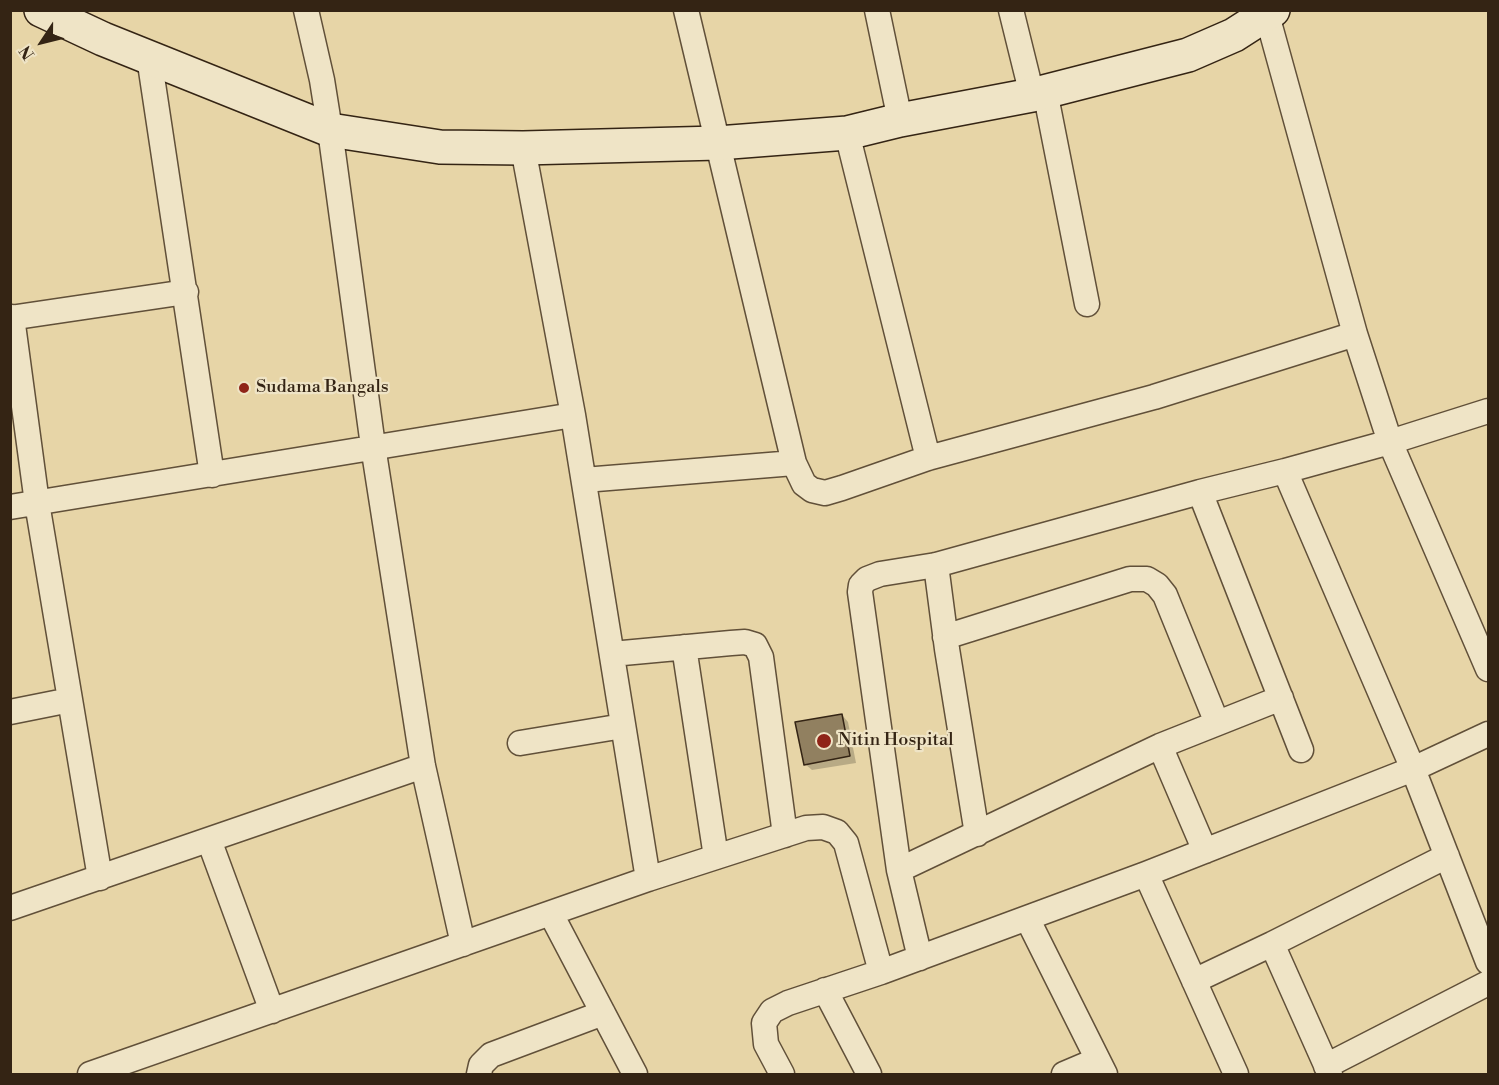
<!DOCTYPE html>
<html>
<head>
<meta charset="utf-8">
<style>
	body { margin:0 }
	#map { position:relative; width:1499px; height:1085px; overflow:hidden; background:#e7d5a7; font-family:"Libre Bodoni",serif }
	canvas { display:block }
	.frame { position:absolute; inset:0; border:12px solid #342414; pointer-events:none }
	.north { position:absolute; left:12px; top:12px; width:60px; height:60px; -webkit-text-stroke:4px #efe4c6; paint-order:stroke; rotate:235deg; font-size:16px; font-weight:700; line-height:24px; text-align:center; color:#342414 }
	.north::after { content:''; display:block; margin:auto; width:21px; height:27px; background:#342414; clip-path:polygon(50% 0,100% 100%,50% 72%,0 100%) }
</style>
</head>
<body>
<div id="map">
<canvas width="1499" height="1085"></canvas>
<div class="frame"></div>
<div class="north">N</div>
</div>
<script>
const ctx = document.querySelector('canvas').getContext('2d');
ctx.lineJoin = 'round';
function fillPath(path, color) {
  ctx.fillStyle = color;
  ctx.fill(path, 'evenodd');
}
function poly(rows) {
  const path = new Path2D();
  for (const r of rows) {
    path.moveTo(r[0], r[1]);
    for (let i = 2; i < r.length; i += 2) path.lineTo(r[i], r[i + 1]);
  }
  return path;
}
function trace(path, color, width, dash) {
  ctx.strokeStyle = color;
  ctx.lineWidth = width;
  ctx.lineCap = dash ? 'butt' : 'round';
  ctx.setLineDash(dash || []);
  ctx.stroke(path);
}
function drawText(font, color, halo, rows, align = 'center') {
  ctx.font = font + ' "Libre Bodoni",serif';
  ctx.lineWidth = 4.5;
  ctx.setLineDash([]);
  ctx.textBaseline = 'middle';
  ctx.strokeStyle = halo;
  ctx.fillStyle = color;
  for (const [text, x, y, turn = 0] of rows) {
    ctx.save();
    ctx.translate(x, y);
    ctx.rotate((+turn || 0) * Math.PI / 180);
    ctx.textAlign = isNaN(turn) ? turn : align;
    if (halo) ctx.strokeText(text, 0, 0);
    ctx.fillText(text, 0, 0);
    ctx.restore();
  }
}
const shadow = poly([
	[842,715,848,722,856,763,812,770,805,764]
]);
const building = poly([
	[842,714,850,756,804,765,795,722,842,714]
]);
const street = poly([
	[306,10,322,80,330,130,373,446,423,766,463,944],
	[686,10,794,463,804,484,812,490,825,493,842,488,928,458,1154,397,1355,334],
	[877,10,900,120],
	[1011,10,1032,95],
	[1267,15,1355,334,1390,442,1488,669],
	[149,57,212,475],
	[1045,91,1087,304],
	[847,133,928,458],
	[523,148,573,415,648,879],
	[12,317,37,503,100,878],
	[10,318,186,292],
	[1285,471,1413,769,1488,962],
	[584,480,794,463],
	[1200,492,1301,750],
	[10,507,573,415],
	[936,565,947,649,977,834],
	[945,637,1130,579,1147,579,1157,585,1165,595,1217,723],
	[684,647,716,857],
	[612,654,731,643,745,642,755,645,761,657,785,835],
	[10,712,70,700],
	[520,743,623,726],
	[1160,746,1205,851],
	[209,840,272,1011],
	[899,870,1160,746,1281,698],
	[1146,874,1236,1074],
	[10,908,423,766],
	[551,914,635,1074],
	[1027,918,1105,1074],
	[1272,944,1330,1074],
	[920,958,899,870,860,592,861,585,867,579,880,574,936,565,1200,492,1285,471,1390,442,1488,411],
	[1194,981,1272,944,1447,856],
	[825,990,869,1074],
	[1326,1066,1488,983],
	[90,1074,648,879,806,828,823,827,837,832,846,843,881,972],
	[479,1074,481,1065,491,1055,603,1013],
	[782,1074,766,1044,764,1023,772,1011,788,1003,881,972,1146,874,1413,769,1488,734],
	[1064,1074,1097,1060]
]);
const secondary = poly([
	[41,10,103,39,330,130,440,147,523,148,718,143,847,133,900,120,1032,95,1188,55,1234,35,1273,10]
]);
const markers = [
	[244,388,6,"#8f2418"],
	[824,741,8,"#8f2418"]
];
const poiNames = [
	["Sudama Bangals",256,388],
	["Nitin Hospital",838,741]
];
fillPath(shadow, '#0003');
fillPath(building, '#918060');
trace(building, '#342414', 1.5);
trace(street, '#615039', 27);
trace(secondary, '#342414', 36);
trace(street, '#efe4c6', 24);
trace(secondary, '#efe4c6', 33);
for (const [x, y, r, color] of markers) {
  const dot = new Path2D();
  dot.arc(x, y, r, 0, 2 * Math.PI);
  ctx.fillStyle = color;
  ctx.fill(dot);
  trace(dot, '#efe4c6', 2);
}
drawText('18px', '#342414', '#efe4c6', poiNames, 'left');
</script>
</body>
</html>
